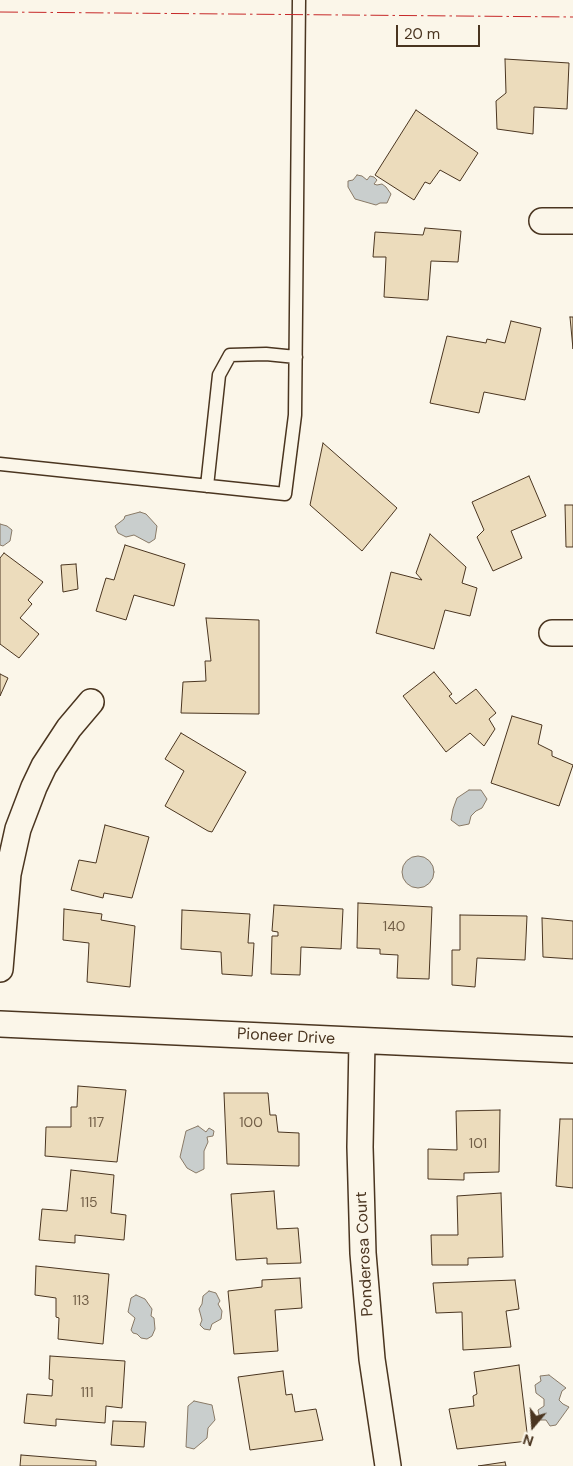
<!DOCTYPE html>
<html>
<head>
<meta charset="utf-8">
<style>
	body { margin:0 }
	#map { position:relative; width:573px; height:1466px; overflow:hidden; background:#fbf6e9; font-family:"DM Sans",sans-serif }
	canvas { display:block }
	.north { position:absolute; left:508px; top:1401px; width:50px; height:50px; -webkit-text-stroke:4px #fbf6e9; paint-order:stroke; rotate:198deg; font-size:14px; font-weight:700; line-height:20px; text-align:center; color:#4a3520 }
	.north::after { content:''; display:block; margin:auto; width:18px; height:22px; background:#4a3520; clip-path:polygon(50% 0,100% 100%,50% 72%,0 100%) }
	.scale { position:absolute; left:396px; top:25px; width:84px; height:22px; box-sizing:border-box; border:2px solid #4a3520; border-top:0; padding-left:6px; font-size:15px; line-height:18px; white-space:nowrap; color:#4a3520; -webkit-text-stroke:4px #fbf6e9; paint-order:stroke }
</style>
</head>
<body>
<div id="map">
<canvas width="573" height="1466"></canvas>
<div class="north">N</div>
<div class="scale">20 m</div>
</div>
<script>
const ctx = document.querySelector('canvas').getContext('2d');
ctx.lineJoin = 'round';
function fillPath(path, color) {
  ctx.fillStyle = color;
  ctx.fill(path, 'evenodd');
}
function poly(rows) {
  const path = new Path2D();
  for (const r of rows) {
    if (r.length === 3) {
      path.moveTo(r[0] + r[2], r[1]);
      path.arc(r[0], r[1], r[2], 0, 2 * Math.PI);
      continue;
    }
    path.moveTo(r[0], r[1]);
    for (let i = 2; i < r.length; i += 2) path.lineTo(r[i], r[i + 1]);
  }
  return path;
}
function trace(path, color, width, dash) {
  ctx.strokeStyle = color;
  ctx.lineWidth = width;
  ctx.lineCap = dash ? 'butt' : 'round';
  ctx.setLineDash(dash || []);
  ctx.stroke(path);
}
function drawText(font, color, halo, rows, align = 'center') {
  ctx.font = font + ' "DM Sans",sans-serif';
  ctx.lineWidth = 4;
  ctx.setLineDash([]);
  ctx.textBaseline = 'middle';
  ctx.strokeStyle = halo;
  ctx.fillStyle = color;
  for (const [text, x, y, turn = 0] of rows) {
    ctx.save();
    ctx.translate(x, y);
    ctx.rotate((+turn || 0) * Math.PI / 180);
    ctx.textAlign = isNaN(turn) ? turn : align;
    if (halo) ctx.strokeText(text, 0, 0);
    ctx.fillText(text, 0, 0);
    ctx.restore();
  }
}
const water = poly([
	[357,175,362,176,367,180,370,176,374,177,377,180,374,184,377,185,382,184,386,187,391,194,387,203,380,203,376,205,355,199,348,187,348,181,353,180,357,175],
	[140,512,146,514,157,526,155,539,149,543,134,535,126,537,118,533,115,526,124,519,125,516,140,512],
	[0,524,7,526,12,530,10,541,3,546,0,545,0,524],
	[469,790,481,790,487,799,482,808,476,811,471,816,469,824,459,826,451,820,453,809,457,798,469,790],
	[418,872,16],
	[198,1126,206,1132,209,1128,214,1131,213,1136,207,1137,208,1142,204,1151,204,1169,196,1173,187,1168,180,1157,186,1131,198,1126],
	[209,1291,216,1293,220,1301,218,1304,222,1311,221,1319,212,1324,210,1330,204,1329,200,1325,202,1320,199,1309,202,1304,203,1296,209,1291],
	[136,1295,145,1299,152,1309,151,1316,154,1318,155,1329,152,1336,147,1339,141,1338,137,1334,133,1333,131,1330,135,1318,128,1312,131,1298,136,1295],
	[549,1375,566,1388,562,1391,559,1400,563,1404,569,1407,556,1425,550,1426,546,1420,540,1420,538,1410,544,1406,544,1399,536,1393,535,1385,541,1381,540,1376,549,1375],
	[194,1401,212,1405,215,1420,208,1428,207,1438,194,1449,186,1447,188,1406,194,1401]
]);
const building = poly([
	[505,59,569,63,567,109,534,107,533,134,497,129,496,101,506,93,505,59],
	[416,110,478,153,460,181,440,170,430,184,425,182,414,200,375,175,416,110],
	[425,228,461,231,458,262,431,261,428,300,384,297,386,257,373,257,375,232,423,235,425,228],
	[570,317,573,317,573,349,570,317],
	[511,321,541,328,525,400,484,392,479,413,430,403,447,336,486,343,487,339,505,343,511,321],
	[323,443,397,508,362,551,310,505,323,443],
	[529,476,546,516,511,531,522,558,493,571,477,537,484,530,472,502,529,476],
	[565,505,573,505,573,547,566,547,565,505],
	[430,534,466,567,462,583,477,588,470,616,445,610,434,649,376,633,391,572,422,580,416,573,430,534],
	[125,545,185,564,174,606,134,595,126,620,96,611,106,578,114,580,125,545],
	[4,553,43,582,28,600,32,604,20,618,39,634,19,658,0,644,0,558,4,553],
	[76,564,78,589,63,592,61,565,76,564],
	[206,618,259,620,259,714,181,713,183,682,206,681,205,661,211,661,206,618],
	[434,672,452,694,449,696,456,704,476,689,496,713,489,719,495,729,484,746,470,733,446,752,403,696,434,672],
	[0,674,8,678,0,696,0,674],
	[512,716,542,725,538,744,552,751,552,756,573,765,559,806,491,783,512,716],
	[181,733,246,772,212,832,208,831,165,806,184,771,165,759,181,733],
	[105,825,149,837,132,898,104,893,103,898,71,890,79,860,96,863,105,825],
	[358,903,432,907,429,979,397,978,398,955,380,954,380,949,357,948,358,903],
	[274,905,343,909,341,949,301,947,300,975,271,974,272,936,278,936,278,932,272,931,274,905],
	[64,909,102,914,101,920,135,926,130,987,87,982,89,943,63,940,64,909],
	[182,910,250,914,248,943,254,943,252,976,222,974,221,952,181,949,182,910],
	[460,915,527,916,525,960,477,958,475,987,452,985,452,950,460,950,460,915],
	[542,918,573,921,573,959,543,957,542,918],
	[78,1086,126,1090,117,1162,45,1156,46,1127,71,1127,71,1107,77,1107,78,1086],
	[224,1093,268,1093,270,1115,276,1115,278,1132,299,1133,299,1166,227,1164,224,1093],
	[500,1110,499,1172,464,1173,464,1180,428,1179,428,1149,457,1150,456,1111,500,1110],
	[560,1119,573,1119,573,1188,556,1186,560,1119],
	[71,1170,114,1175,111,1213,126,1215,124,1240,75,1235,75,1243,39,1240,42,1209,67,1211,71,1170],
	[274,1191,277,1229,298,1228,301,1263,267,1264,267,1258,236,1260,231,1194,274,1191],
	[501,1193,503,1257,468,1258,468,1265,432,1265,431,1235,458,1235,457,1196,501,1193],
	[36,1266,109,1274,103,1344,58,1339,59,1318,56,1317,56,1298,35,1295,36,1266],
	[300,1278,302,1308,275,1310,278,1351,234,1354,228,1291,262,1287,262,1280,300,1278],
	[515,1280,519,1309,506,1311,511,1347,463,1350,462,1312,436,1313,433,1283,515,1280],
	[50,1356,125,1361,122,1408,106,1406,105,1423,56,1419,56,1426,24,1423,27,1394,52,1396,53,1380,49,1379,50,1356],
	[519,1365,528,1441,457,1449,449,1409,474,1406,473,1396,477,1394,474,1372,519,1365],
	[283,1371,286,1395,292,1394,295,1412,316,1409,323,1440,250,1450,238,1377,283,1371],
	[113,1421,146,1422,144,1447,111,1445,113,1421],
	[21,1455,96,1461,96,1466,20,1466,21,1455],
	[505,1462,506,1466,478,1466,505,1462]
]);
const lane = poly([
	[0,464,285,494,295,415,299,0],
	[207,486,219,375,230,355,266,354,296,357]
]);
const street = poly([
	[542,221,573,221],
	[552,633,573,633],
	[0,969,8,874,18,829,34,787,44,766,69,728,91,702],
	[0,1024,573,1050],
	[362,1041,360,1147,363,1253,372,1359,388,1466]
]);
const power = poly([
	[0,12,573,17]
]);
const numberNames = [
	["140",394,927],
	["117",96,1123],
	["100",251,1123],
	["101",478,1144],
	["115",89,1203],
	["113",81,1301],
	["111",87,1393]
];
const streetNames = [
	["Pioneer Drive",286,1037,3],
	["Ponderosa Court",365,1254,-93]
];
fillPath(water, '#c9cecd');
trace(water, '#887966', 1);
fillPath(building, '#ecdcbc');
trace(building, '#4a3520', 1);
trace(lane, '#4a3520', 15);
trace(street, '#4a3520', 28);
trace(lane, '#fbf6e9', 12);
trace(street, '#fbf6e9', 25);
trace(power, '#c62828', 1, [18, 4, 2.5, 4]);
drawText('14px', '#725f47', null, numberNames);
drawText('16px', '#4a3520', '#fbf6e9', streetNames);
</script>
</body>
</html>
